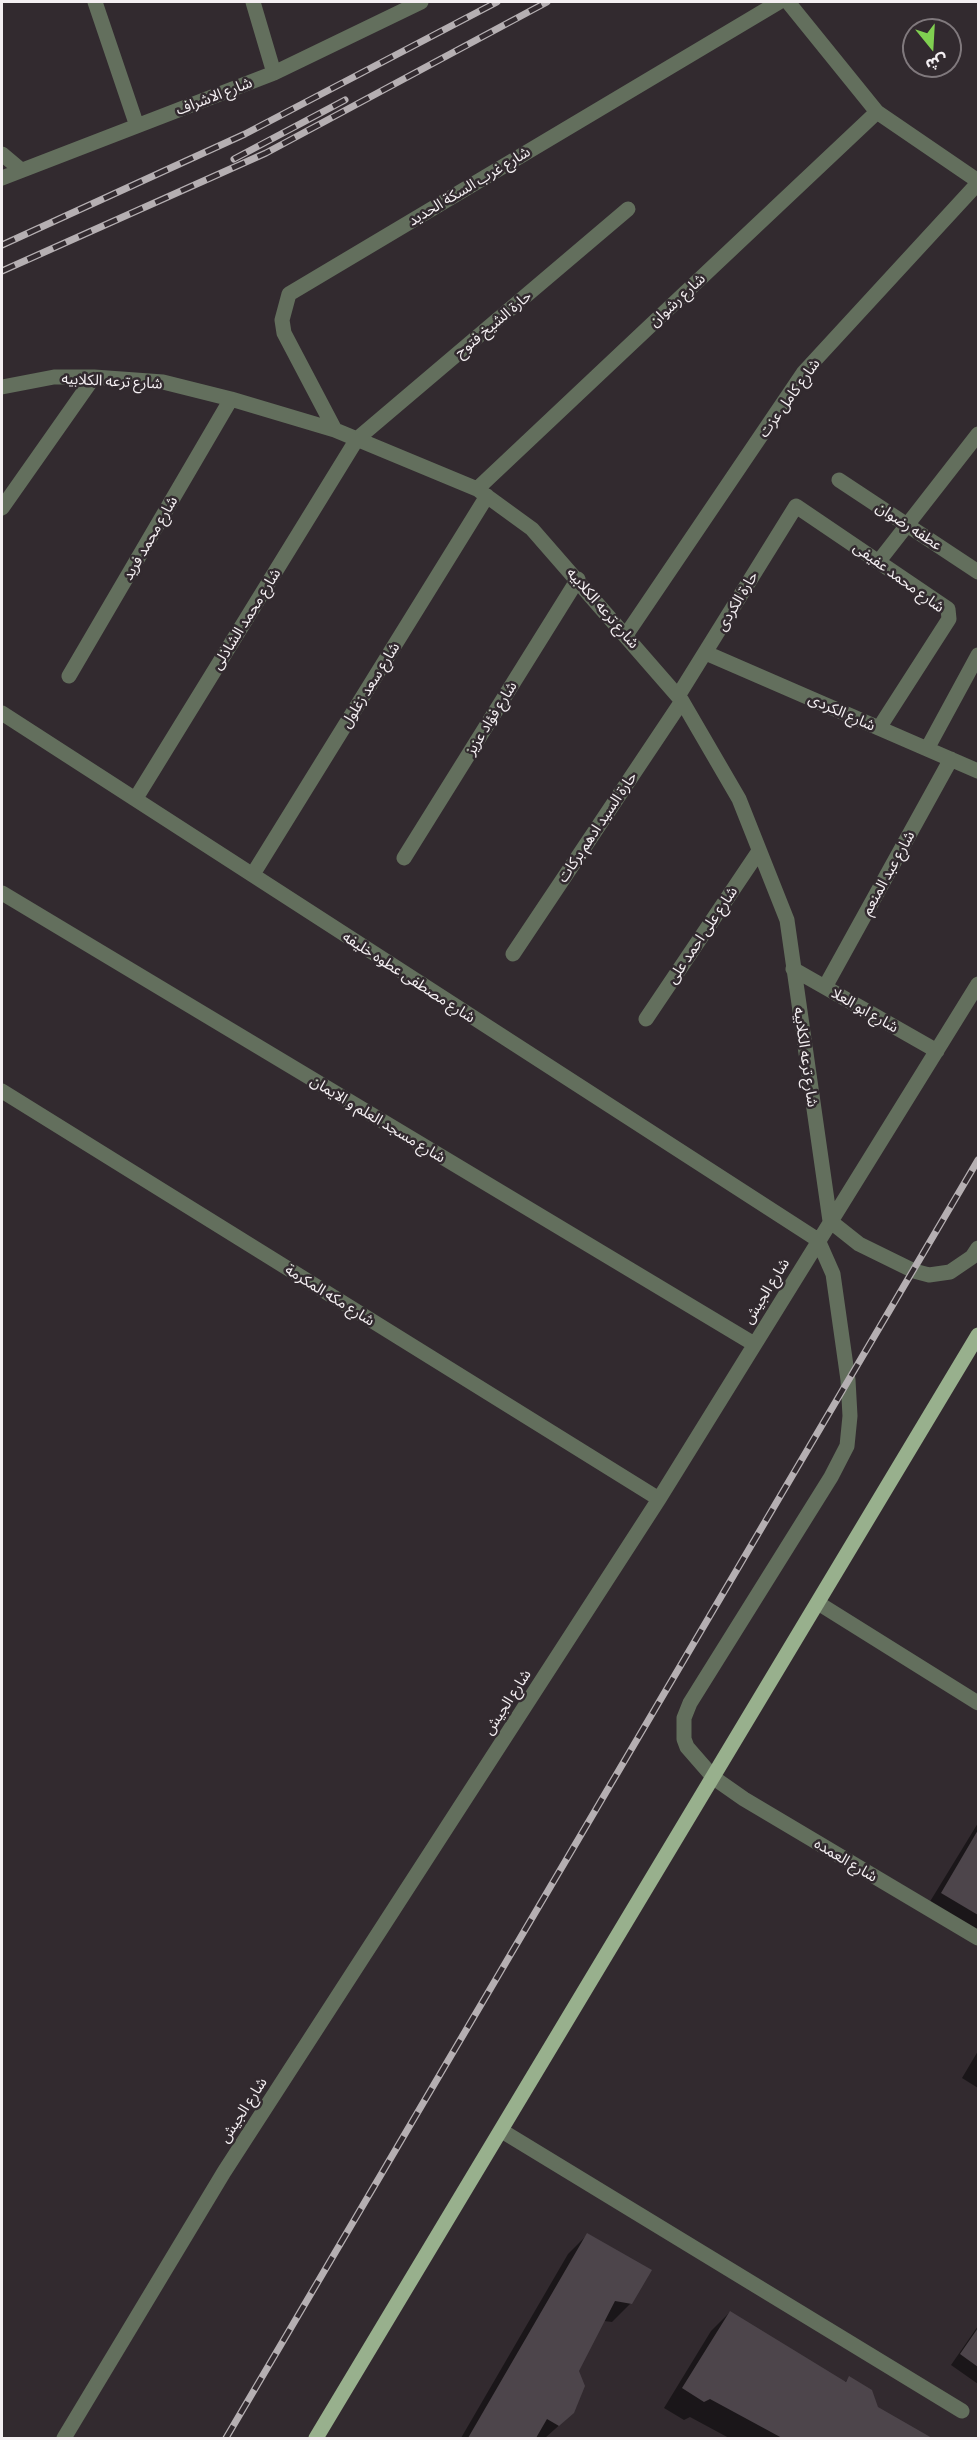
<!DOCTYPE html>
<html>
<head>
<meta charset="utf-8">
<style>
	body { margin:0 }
	#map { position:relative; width:980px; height:2440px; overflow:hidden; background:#322a2f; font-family:Barlow,"Noto Sans Arabic",sans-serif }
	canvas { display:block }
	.frame { position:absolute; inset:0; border:3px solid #f4eff2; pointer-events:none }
	.north { position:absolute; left:902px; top:18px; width:60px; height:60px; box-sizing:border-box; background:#322a2f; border:2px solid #80797d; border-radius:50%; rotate:162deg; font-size:16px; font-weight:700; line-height:24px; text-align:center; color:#f4eff2 }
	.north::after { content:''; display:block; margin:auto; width:21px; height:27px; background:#80d051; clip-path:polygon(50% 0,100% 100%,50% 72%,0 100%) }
</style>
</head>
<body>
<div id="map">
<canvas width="980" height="2440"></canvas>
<div class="frame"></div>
<div class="north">ش</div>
</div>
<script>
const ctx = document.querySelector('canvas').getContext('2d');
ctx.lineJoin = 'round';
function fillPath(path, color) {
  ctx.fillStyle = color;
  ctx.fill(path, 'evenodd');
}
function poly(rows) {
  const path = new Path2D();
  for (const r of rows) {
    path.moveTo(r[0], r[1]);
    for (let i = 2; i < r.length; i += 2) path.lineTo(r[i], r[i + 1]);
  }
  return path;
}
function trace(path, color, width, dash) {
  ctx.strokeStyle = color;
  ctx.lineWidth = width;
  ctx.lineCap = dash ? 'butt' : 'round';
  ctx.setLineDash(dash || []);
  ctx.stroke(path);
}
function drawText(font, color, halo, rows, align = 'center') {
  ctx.font = font + ' Barlow,"Noto Sans Arabic",sans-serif';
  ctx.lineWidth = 5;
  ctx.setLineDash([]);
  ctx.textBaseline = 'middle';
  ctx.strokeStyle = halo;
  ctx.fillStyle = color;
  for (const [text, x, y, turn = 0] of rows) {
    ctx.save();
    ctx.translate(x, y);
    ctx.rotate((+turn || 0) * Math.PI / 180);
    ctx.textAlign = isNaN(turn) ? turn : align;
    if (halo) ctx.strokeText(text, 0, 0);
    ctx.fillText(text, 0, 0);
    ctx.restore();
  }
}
const shadow = poly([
	[978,1823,978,1945,923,1913],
	[978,2051,978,2088,962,2078],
	[587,2235,631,2303,612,2322,604,2321,578,2370,573,2413,545,2438,461,2438,568,2254],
	[730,2312,844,2383,849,2378,877,2408,929,2438,729,2438,690,2417,684,2420,664,2408,711,2331],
	[978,2326,978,2384,951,2365]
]);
const building = poly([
	[978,1830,978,1915,941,1893],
	[587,2233,652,2270,632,2304,615,2301,579,2371,585,2386,574,2413,559,2426,547,2419,536,2438,468,2438],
	[730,2311,846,2382,849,2376,872,2390,878,2407,932,2438,782,2438,710,2399,704,2402,682,2388],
	[978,2328,978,2367,960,2354]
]);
const minor = poly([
	[95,2,137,126],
	[253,2,274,73],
	[788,2,877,112,978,181],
	[2,154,21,170],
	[2,178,274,73,421,2],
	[2,387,54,377,94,377,163,382,231,399,335,430,477,489,532,529,682,701,739,799,787,920,830,1221,859,1244,914,1271,929,1275,950,1272,972,1257,978,1248],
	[335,430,284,333,282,320,289,294,779,2],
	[839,480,978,572],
	[477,489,877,112],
	[2,508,94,377],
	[879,561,978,434],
	[626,635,804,372,978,183],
	[706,653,978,771],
	[69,676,231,399],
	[678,696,796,506,948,609,949,619,879,728],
	[2,713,818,1240,833,1274,848,1380,850,1416,847,1446,831,1477,690,1703,684,1718,684,1739,687,1747,714,1778,744,1799,978,1938],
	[927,749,978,655],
	[136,798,357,439,628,209],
	[404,858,578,579],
	[253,874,487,496],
	[2,893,754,1344],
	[513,954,682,701],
	[793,969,937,1051],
	[825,987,951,759],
	[646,1019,759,851],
	[2,1091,659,1499],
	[818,1603,978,1703],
	[502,2131,962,2411],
	[64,2438,224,2172,659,1499,978,984]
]);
const major = poly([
	[316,2438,978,1335]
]);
const rail = poly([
	[234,159,345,100],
	[2,245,245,134,497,2],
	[2,271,266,153,547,2],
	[226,2438,978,1160]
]);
const streetNames = [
	["شارع الاشراف",214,96,-21],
	["شارع غرب السكة الحديد",469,186,-31],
	["شارع رشوان",677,300,-43],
	["حارة الشيخ فتوح",493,324,-40],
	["شارع ترعه الكلابيه",112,381,3],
	["شارع كامل عزت",789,398,-54],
	["عطفه رضوان",909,526,33],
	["شارع محمد فريد",150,538,-60],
	["شارع محمد عفيفى",899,577,36],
	["حارة الكردى",737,601,-59],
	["شارع ترعه الكلابيه",603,608,49],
	["شارع محمد الشاذلى",246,619,-58],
	["شارع سعد زغلول",370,685,-58],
	["شارع الكردى",842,712,24],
	["شارع فؤاد عزيز",491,718,-58],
	["حارة السيد ادهم بركات",597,827,-56],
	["شارع عبد المنعم",888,873,-61],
	["شارع على احمد على",702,935,-56],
	["شارع مصطفى عطوه خليفه",409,977,33],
	["شارع ابو العلا",865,1010,30],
	["شارع ترعه الكلابيه",806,1057,82],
	["شارع مسجد العلم و الايمان",378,1119,31],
	["شارع الجيش",766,1291,-58],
	["شارع مكه المكرمة",330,1295,32],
	["شارع الجيش",507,1702,-57],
	["شارع العمده",846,1860,31],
	["شارع الجيش",243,2110,-57]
];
fillPath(shadow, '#0007');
fillPath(building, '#4d454b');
trace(minor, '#636f5d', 15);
trace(major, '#98b08d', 15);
trace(rail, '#b5afb2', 7);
trace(rail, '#322a2f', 4.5, [14]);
drawText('15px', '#f4eff2', '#322a2f', streetNames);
</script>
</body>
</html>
